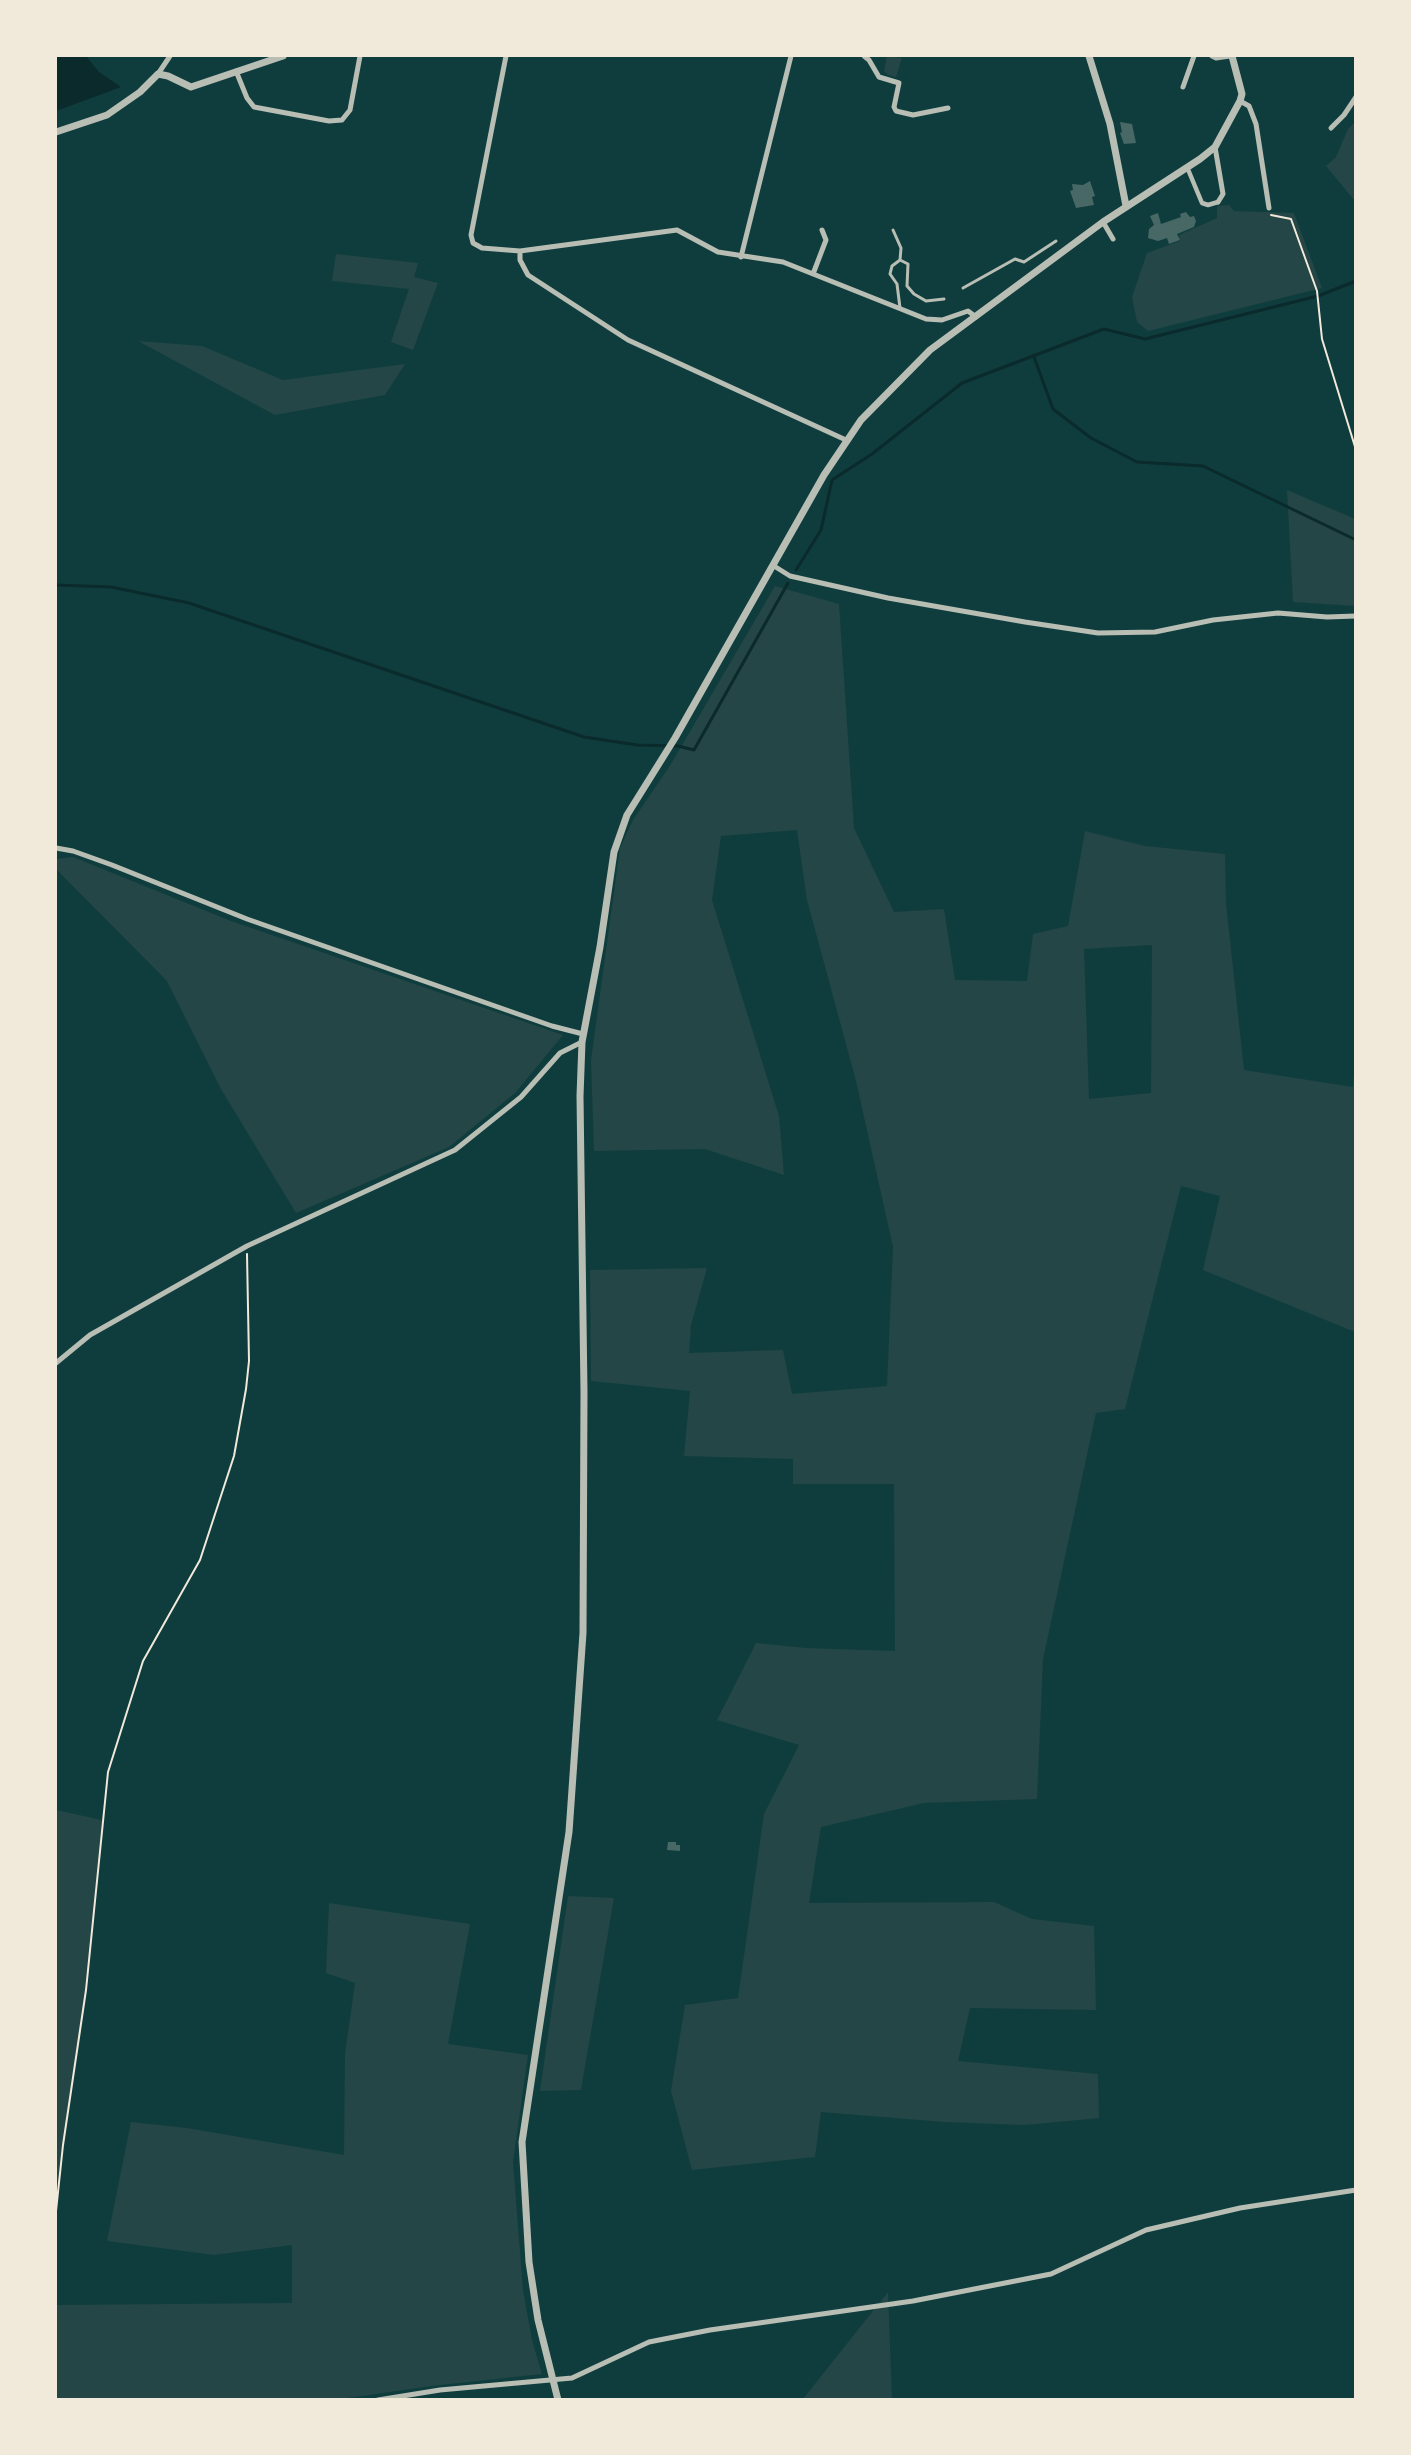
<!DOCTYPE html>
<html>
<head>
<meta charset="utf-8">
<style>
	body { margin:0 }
	#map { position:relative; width:1411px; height:2455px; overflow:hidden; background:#0f3d3e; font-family:Rubik,sans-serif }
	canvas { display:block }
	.frame { position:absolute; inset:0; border:57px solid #f1e9da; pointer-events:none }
</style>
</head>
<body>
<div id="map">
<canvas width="1411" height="2455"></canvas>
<div class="frame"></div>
</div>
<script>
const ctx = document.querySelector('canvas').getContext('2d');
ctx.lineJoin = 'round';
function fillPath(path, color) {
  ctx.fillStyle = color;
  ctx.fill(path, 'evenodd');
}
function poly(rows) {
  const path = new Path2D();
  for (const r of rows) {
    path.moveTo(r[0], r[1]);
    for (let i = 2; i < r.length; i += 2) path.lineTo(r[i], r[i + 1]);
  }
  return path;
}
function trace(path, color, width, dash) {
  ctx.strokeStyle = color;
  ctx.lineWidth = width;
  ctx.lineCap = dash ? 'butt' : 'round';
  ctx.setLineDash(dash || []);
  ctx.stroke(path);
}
const green = poly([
	[887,56,902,58,896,77,888,75,884,71],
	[1355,122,1355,121,1355,201,1326,166,1336,157,1348,129],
	[1229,205,1234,211,1294,213,1322,288,1148,331,1137,322,1132,297,1147,253,1180,241,1179,235,1217,218,1217,206],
	[336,254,418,263,414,277,438,283,413,350,391,342,409,289,332,281],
	[138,341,202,346,283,380,405,364,385,395,275,415],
	[1287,490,1355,519,1355,606,1293,602],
	[775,586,839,604,854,828,894,912,944,909,955,980,1027,981,1033,934,1068,926,1085,831,1145,846,1225,854,1226,903,1244,1070,1353,1087,1355,1059,1355,1332,1203,1270,1220,1196,1181,1186,1125,1409,1096,1413,1043,1659,1037,1799,924,1803,821,1827,809,1903,994,1902,1032,1919,1094,1926,1096,2010,970,2008,958,2061,1098,2074,1099,2118,1025,2125,944,2122,821,2112,815,2157,692,2170,671,2091,685,2005,738,1998,764,1814,799,1745,717,1720,756,1643,806,1648,895,1651,894,1484,793,1484,793,1459,684,1456,690,1391,591,1381,590,1270,707,1268,691,1325,689,1353,783,1350,792,1394,887,1386,893,1247,856,1081,807,900,797,830,721,836,712,900,779,1116,784,1175,705,1149,594,1151,591,1060,620,848,633,820,671,764],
	[1152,945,1151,1093,1089,1099,1084,949],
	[73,857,231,921,563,1035,515,1093,449,1147,296,1213,221,1089,167,981,56,869,56,859],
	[56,1810,102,1820,86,1990,63,2145,56,2211],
	[568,1896,614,1898,581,2090,540,2091],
	[329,1903,470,1924,448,2044,528,2055,513,2162,523,2290,532,2340,542,2374,431,2386,341,2399,56,2399,56,2305,292,2303,292,2245,214,2255,107,2241,131,2122,187,2128,344,2155,345,2054,355,1983,326,1973],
	[888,2292,892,2399,803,2399]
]);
const water = poly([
	[56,56,86,56,99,72,121,87,56,111]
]);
const stream = poly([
	[1034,357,1053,409,1091,438,1137,462,1203,466,1356,540],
	[796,570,821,530,832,480,872,454,962,383,1104,329,1145,339,1318,296,1356,281],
	[56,585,111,587,189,603,584,737,637,745,678,746,694,750,788,583]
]);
const building = poly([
	[1120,122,1132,124,1136,143,1124,144,1120,133,1122,132],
	[1090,181,1095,196,1092,197,1094,205,1076,208,1070,191,1073,190,1072,184,1083,185],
	[1186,212,1190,217,1194,216,1196,221,1194,227,1177,234,1180,240,1169,244,1167,238,1158,241,1148,238,1149,229,1154,225,1150,216,1158,213,1161,224,1181,217,1180,214],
	[668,1842,676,1842,676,1845,680,1845,680,1851,667,1850]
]);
const path = poly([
	[1271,215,1291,219,1317,291,1322,339,1356,450],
	[56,2211,63,2145,86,1990,108,1772,143,1661,200,1560,234,1456,246,1389,249,1361,247,1254]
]);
const service = poly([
	[893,230,901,248,900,260,892,266,890,274,897,284,900,308],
	[900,260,908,264,907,286,914,294,926,301,944,299],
	[963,288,1015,259,1024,262,1056,241]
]);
const pedestrian = poly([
	[1187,167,1202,203,1208,205,1218,202]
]);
const minor = poly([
	[506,56,471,235,473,243,482,248,520,251,677,230,718,252,783,262,926,319,942,320,968,311,976,317],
	[864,56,869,60,879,77,899,83,894,107,896,111,913,115,948,108],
	[1212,56,1216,58,1230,56],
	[236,71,247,98,254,107,329,121,342,120,350,110,360,56],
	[158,74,170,56],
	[1183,87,1194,56],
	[1240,101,1249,106,1256,124,1269,208],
	[1331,128,1344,115,1356,97],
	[1215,147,1223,194,1218,202],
	[1103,222,1113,239],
	[520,251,520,260,528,275,628,340,846,440],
	[741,257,791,56],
	[813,274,826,240,822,230],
	[774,566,790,576,888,598,1025,622,1098,633,1155,632,1213,620,1278,613,1327,617,1356,616],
	[56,848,73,851,112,865,247,919,552,1026,583,1034],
	[56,1363,90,1335,247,1246,455,1150,521,1097,560,1053,582,1042],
	[378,2400,440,2390,572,2378,649,2342,710,2330,913,2301,1051,2274,1146,2230,1240,2208,1356,2190]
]);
const tertiary = poly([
	[1089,56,1110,124,1126,206],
	[56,132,107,115,140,92,158,74,168,76,191,87,283,56],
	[558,2400,538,2320,529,2262,522,2142,569,1832,583,1633,584,1392,580,1096,582,1042,600,947,614,852,627,815,675,738,824,475,861,420,930,350,1103,222,1200,159,1215,147,1240,101,1242,94,1232,56]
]);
fillPath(green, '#244646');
fillPath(water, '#0a2a2b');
trace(stream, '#0a2a2b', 3);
fillPath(building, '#486865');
trace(path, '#f1e9da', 2);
trace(service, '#b8beb3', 3);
trace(pedestrian, '#b8beb3', 4.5);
trace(minor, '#b8beb3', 5);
trace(tertiary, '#b8beb3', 7);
</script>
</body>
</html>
